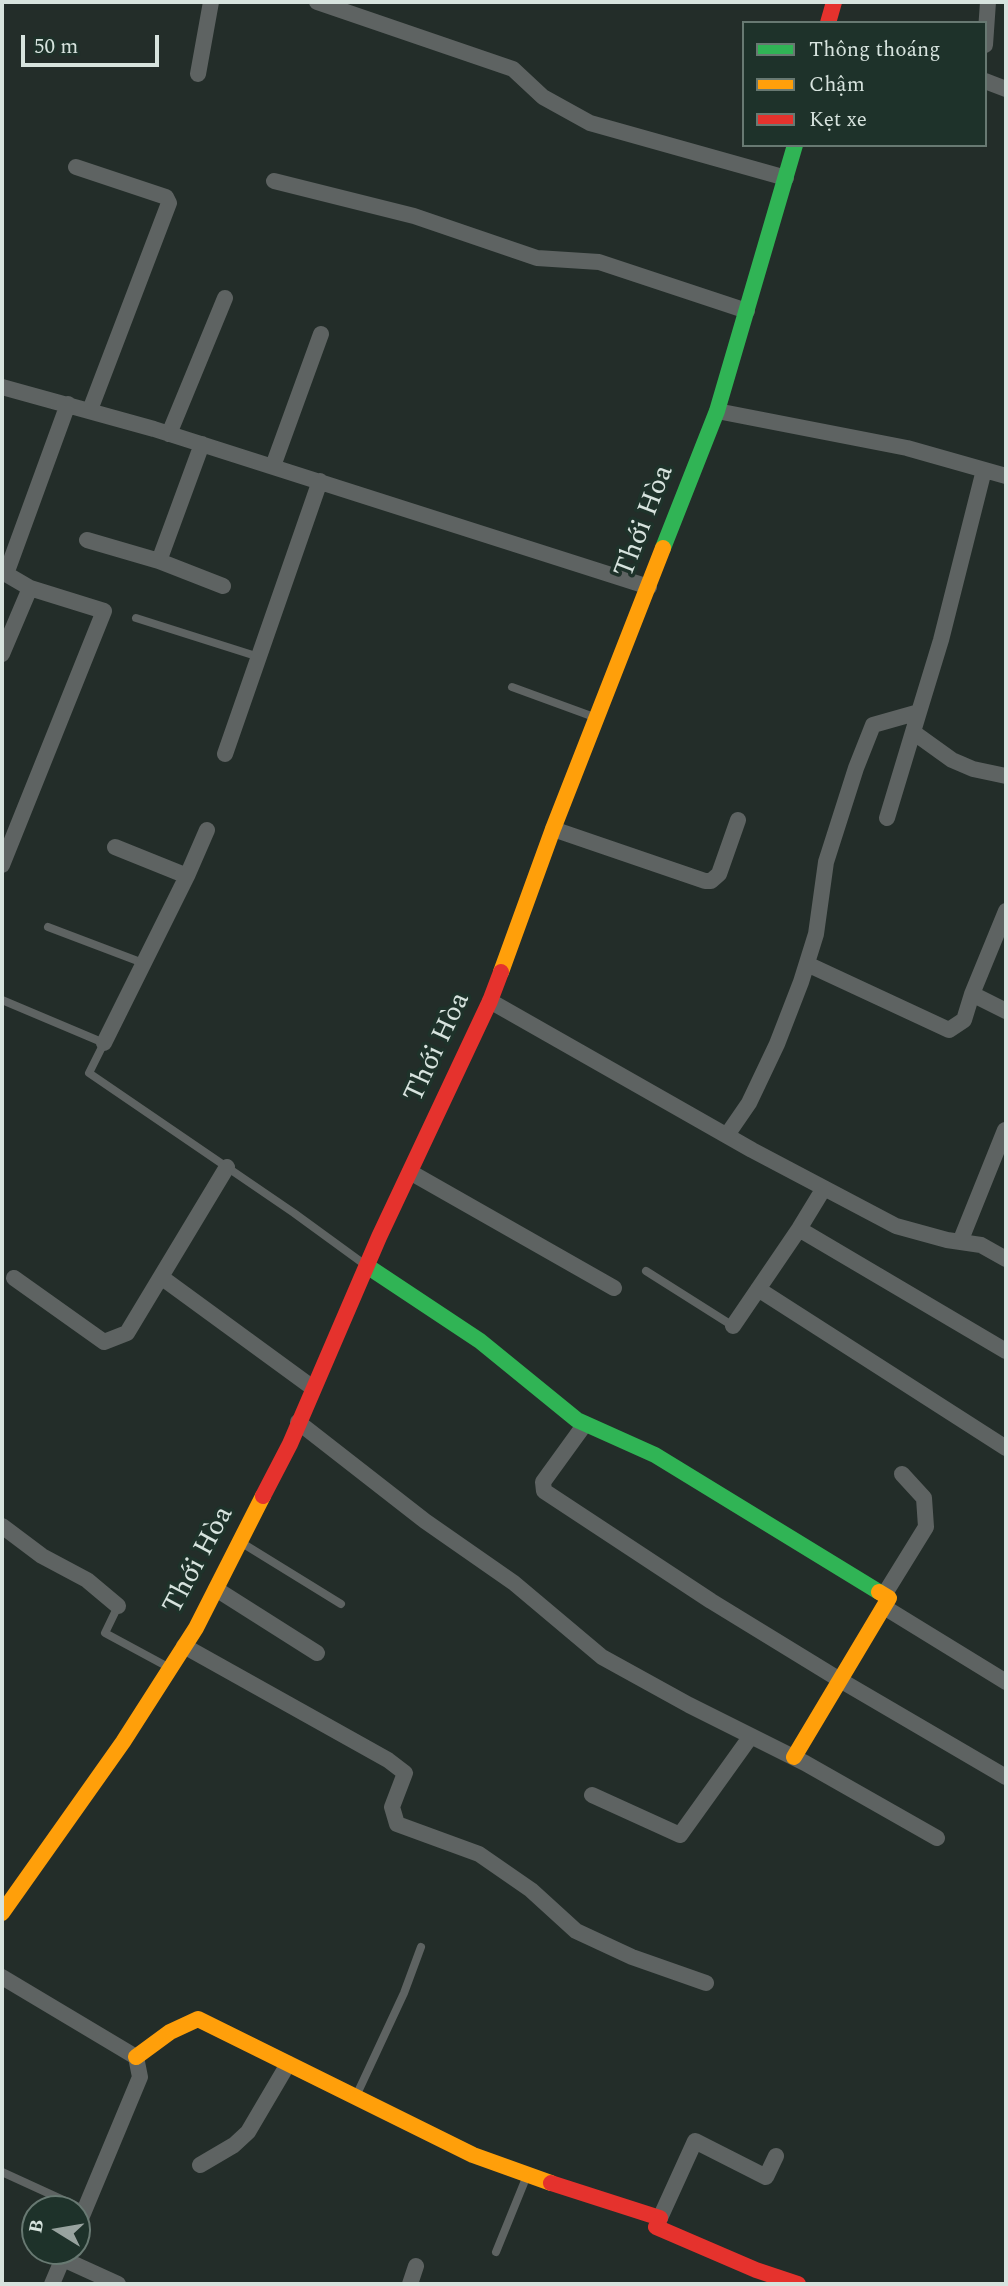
<!DOCTYPE html>
<html>
<head>
<meta charset="utf-8">
<style>
	body { margin:0 }
	#map { position:relative; width:1008px; height:2286px; overflow:hidden; background:#232d29; font-family:Spectral,serif }
	canvas { display:block }
	.frame { position:absolute; inset:0; border:4px solid #d7e3de; pointer-events:none }
	.legend { position:absolute; left:742px; top:21px; width:245px; height:126px; box-sizing:border-box; background:#1e322a; border:2px solid #687972; margin:0; padding:9px 12px; list-style:none; font-size:21px; color:#d7e3de }
	.legend li { display:flex; align-items:center; gap:14px; height:35px }
	.legend b { width:35px; border:2px solid #687972 }
	.north { position:absolute; left:21px; top:2195px; width:70px; height:70px; box-sizing:border-box; background:#1e322a; border:2px solid #687972; border-radius:50%; rotate:281deg; font-size:19px; font-weight:700; line-height:28px; text-align:center; color:#d7e3de }
	.north::after { content:''; display:block; margin:auto; width:24px; height:32px; background:#98a39f; clip-path:polygon(50% 0,100% 100%,50% 72%,0 100%) }
	.scale { position:absolute; left:21px; top:35px; width:138px; height:32px; box-sizing:border-box; border:4px solid #d7e3de; border-top:0; padding-left:9px; font-size:21px; line-height:24px; white-space:nowrap; color:#d7e3de; -webkit-text-stroke:5px #1e322a; paint-order:stroke }
</style>
</head>
<body>
<div id="map">
<canvas width="1008" height="2286"></canvas>
<div class="frame"></div>
<ul class="legend">
<li><b style="height:9px;background:#30b455"></b>Thông thoáng</li>
<li><b style="height:9px;background:#ff9f0a"></b>Chậm</li>
<li><b style="height:9px;background:#e5322d"></b>Kẹt xe</li>
</ul>
<div class="north">B</div>
<div class="scale">50 m</div>
</div>
<script>
const ctx = document.querySelector('canvas').getContext('2d');
ctx.lineJoin = 'round';
function poly(rows) {
  const path = new Path2D();
  for (const r of rows) {
    path.moveTo(r[0], r[1]);
    for (let i = 2; i < r.length; i += 2) path.lineTo(r[i], r[i + 1]);
  }
  return path;
}
function trace(path, color, width, dash) {
  ctx.strokeStyle = color;
  ctx.lineWidth = width;
  ctx.lineCap = dash ? 'butt' : 'round';
  ctx.setLineDash(dash || []);
  ctx.stroke(path);
}
function drawText(font, color, halo, rows, align = 'center') {
  ctx.font = font + ' Spectral,serif';
  ctx.lineWidth = 7;
  ctx.setLineDash([]);
  ctx.textBaseline = 'middle';
  ctx.strokeStyle = halo;
  ctx.fillStyle = color;
  for (const [text, x, y, turn = 0] of rows) {
    ctx.save();
    ctx.translate(x, y);
    ctx.rotate((+turn || 0) * Math.PI / 180);
    ctx.textAlign = isNaN(turn) ? turn : align;
    if (halo) ctx.strokeText(text, 0, 0);
    ctx.fillText(text, 0, 0);
    ctx.restore();
  }
}
const lane = poly([
	[136,618,259,657],
	[512,687,594,717],
	[48,927,143,963],
	[2,1000,104,1043,89,1073,294,1213,364,1264],
	[646,1271,733,1326],
	[242,1543,341,1604],
	[118,1606,105,1633,168,1667],
	[357,2094,404,1993,421,1947],
	[2,2172,85,2210],
	[496,2252,526,2178]
]);
const street = poly([
	[317,2,513,69,543,97,590,123,786,178],
	[985,45,988,2],
	[198,74,211,2],
	[985,81,1006,89],
	[76,167,166,197,169,203,90,410],
	[274,181,414,216,537,258,599,262,747,311],
	[2,387,154,429,649,587],
	[717,411,907,448,1006,476],
	[169,434,225,298],
	[273,466,321,334],
	[87,540,159,561,202,444],
	[159,561,223,586],
	[2,654,30,588,6,574,68,404],
	[913,732,952,760,973,769,1006,776],
	[225,754,320,481],
	[887,818,919,712],
	[553,829,705,881,711,881,719,874,738,820],
	[2,865,104,611,30,588],
	[187,876,207,830],
	[807,964,949,1030,964,1020,972,994,1006,911],
	[972,994,1006,1011],
	[490,1001,752,1150,896,1226,947,1240,981,1245,1006,1259],
	[104,1043,187,876,115,847],
	[727,1135,749,1103,777,1044,801,982,816,934,826,862,856,768,873,725,919,712,941,640,984,470],
	[410,1172,614,1288],
	[799,1229,1006,1351],
	[960,1242,1005,1130],
	[161,1277,313,1388],
	[14,1278,104,1342,127,1333,227,1167],
	[758,1289,1006,1448],
	[733,1326,799,1229,824,1188],
	[298,1422,425,1521,514,1583,602,1657,689,1705,805,1763,937,1838],
	[585,1424,543,1482,544,1491,711,1601,840,1680,1006,1777],
	[2,1526,42,1556,87,1580,118,1606],
	[216,1589,317,1653],
	[884,1595,926,1527,924,1498,902,1474],
	[884,1607,1006,1682],
	[184,1646,388,1760,405,1773,392,1807,397,1824,479,1854,531,1890,576,1931,632,1957,706,1983],
	[592,1795,680,1835,751,1736],
	[2,1977,136,2057,140,2077,77,2228],
	[200,2165,234,2145,248,2132,288,2064],
	[660,2218,695,2141,766,2177,776,2156],
	[63,2259,118,2284],
	[52,2284,66,2251],
	[410,2284,416,2266]
]);
const fast = poly([
	[663,548,717,411,795,145],
	[367,1266,480,1341,577,1420,655,1455,879,1592]
]);
const slow = poly([
	[501,972,553,829,663,548],
	[794,1757,889,1598,879,1592],
	[2,1913,123,1742,196,1628,263,1496],
	[136,2057,170,2032,198,2019,473,2155,551,2183]
]);
const jam = poly([
	[828,23,834,2],
	[263,1496,290,1444,379,1237,490,1001,501,972],
	[551,2183,660,2218,656,2227,756,2270,798,2284]
]);
const streetNames = [
	["Thới Hòa",646,522,-69],
	["Thới Hòa",439,1048,-65],
	["Thới Hòa",200,1561,-62]
];
trace(lane, '#5e6362', 8);
trace(street, '#5e6362', 16);
trace(fast, '#30b455', 16);
trace(slow, '#ff9f0a', 16);
trace(jam, '#e5322d', 16);
drawText('28px', '#d7e3de', '#1e322a', streetNames);
</script>
</body>
</html>
